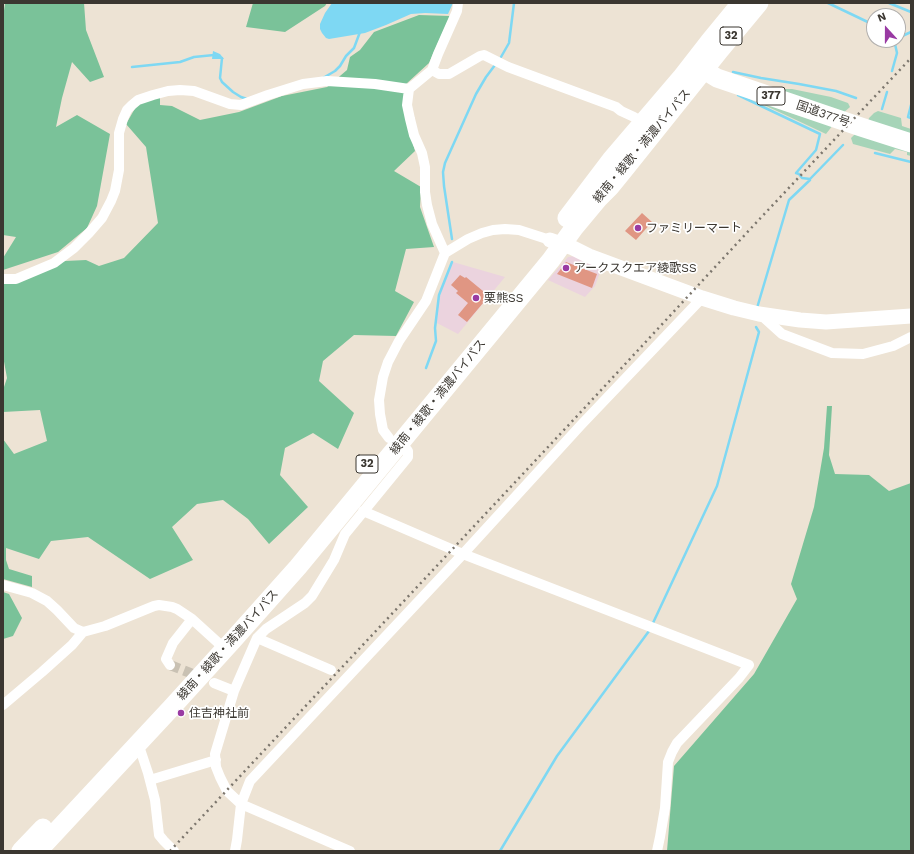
<!DOCTYPE html>
<html>
<head>
<meta charset="utf-8">
<style>
	body { margin:0 }
	#map { position:relative; width:914px; height:854px; overflow:hidden; background:#ede3d4; font-family:"Work Sans",sans-serif }
	canvas { display:block }
	.frame { position:absolute; inset:0; border:4px solid #3b3731; pointer-events:none }
	.north { position:absolute; left:866px; top:8px; width:40px; height:40px; box-sizing:border-box; background:#fff; border:1px solid #b1afad; border-radius:50%; rotate:339deg; font-size:11px; font-weight:700; line-height:16px; text-align:center; color:#3b3731 }
	.north::after { content:''; display:block; margin:auto; width:14px; height:18px; background:#993aa3; clip-path:polygon(50% 0,100% 100%,50% 72%,0 100%) }
</style>
</head>
<body>
<div id="map">
<canvas width="914" height="854"></canvas>
<div class="frame"></div>
<div class="north">N</div>
</div>
<script>
const ctx = document.querySelector('canvas').getContext('2d');
ctx.lineJoin = 'round';
function fillPath(path, color) {
  ctx.fillStyle = color;
  ctx.fill(path, 'evenodd');
}
function poly(rows) {
  const path = new Path2D();
  for (const r of rows) {
    path.moveTo(r[0], r[1]);
    for (let i = 2; i < r.length; i += 2) path.lineTo(r[i], r[i + 1]);
  }
  return path;
}
function trace(path, color, width, dash) {
  ctx.strokeStyle = color;
  ctx.lineWidth = width;
  ctx.lineCap = dash ? 'butt' : 'round';
  ctx.setLineDash(dash || []);
  ctx.stroke(path);
}
function drawText(font, color, halo, rows, align = 'center') {
  ctx.font = font + ' "Work Sans","Noto Sans JP",sans-serif';
  ctx.lineWidth = 3.5;
  ctx.setLineDash([]);
  ctx.textBaseline = 'middle';
  ctx.strokeStyle = halo;
  ctx.fillStyle = color;
  for (const [text, x, y, turn = 0] of rows) {
    ctx.save();
    ctx.translate(x, y);
    ctx.rotate((+turn || 0) * Math.PI / 180);
    ctx.textAlign = isNaN(turn) ? turn : align;
    if (halo) ctx.strokeText(text, 0, 0);
    ctx.fillText(text, 0, 0);
    ctx.restore();
  }
}
const commercial = poly([
	[575,256,602,267,595,286,585,297,548,280,568,257],
	[453,262,505,277,458,334,437,323,439,299,443,286]
]);
const green = poly([
	[762,89,792,89,831,97,848,103,850,107,841,115],
	[745,96,833,125,826,134],
	[878,111,901,118,902,126,911,129,911,136,868,121,869,118,874,113],
	[856,133,911,150,911,156,907,155,907,152,895,149,890,154,853,144,851,138]
]);
const forest = poly([
	[10,3,84,3,86,30,104,77,90,82,72,62,62,98,56,127,77,115,110,134,97,206,87,228,58,252,3,270,3,258,16,237,3,235,3,17,5,4],
	[253,3,327,3,325,6,285,32,246,27],
	[419,15,450,16,429,63,405,85,406,118,415,151,394,171,421,187,420,207,434,247,406,249,395,291,414,302,396,336,354,335,323,361,319,381,354,413,338,449,313,433,285,448,280,475,308,507,269,544,248,519,223,500,197,504,172,527,193,560,150,579,88,537,51,541,39,559,6,548,6,560,9,569,32,576,32,587,3,579,3,439,14,454,47,441,40,410,3,412,3,390,7,378,3,356,3,282,65,261,86,260,99,266,124,258,158,223,146,147,126,124,137,105,160,94,160,105,172,106,200,120,239,112,282,96,327,87,347,70,350,57,360,50,374,32],
	[827,406,832,406,829,455,835,474,869,475,889,491,911,483,911,851,667,851,674,766,754,674,797,599,791,584,814,507,824,448],
	[3,592,9,594,22,618,13,636,3,639]
]);
const water = poly([
	[332,3,453,3,448,14,425,13,411,14,386,25,365,33,329,39,326,38,322,33,320,29,320,24,325,13],
	[213,51,220,54,224,59,212,59]
]);
const stream = poly([
	[828,3,874,25],
	[889,3,911,12],
	[898,38,911,32],
	[501,57,509,43,514,3],
	[222,58,220,78,222,82,233,92,241,97,247,99],
	[132,67,180,62,194,57,214,55],
	[892,71,897,53,895,44,895,40],
	[733,72,761,78,799,84,836,91,856,98],
	[323,78,335,71,340,66,346,56,354,48,360,32],
	[738,95,820,134,816,150,796,173,799,174,802,178,810,179,843,145],
	[911,105,908,117,911,118],
	[882,109,887,92],
	[875,153,911,162],
	[452,239,444,186,443,172,445,163,476,94,486,77,495,65],
	[757,308,789,200,810,180],
	[426,368,436,341,435,328,439,295,452,262],
	[653,623,717,486,759,332,756,327],
	[500,851,557,756,649,631]
]);
const building = poly([
	[642,213,652,222,636,240,625,231],
	[566,262,597,274,592,288,557,274],
	[460,275,465,278,466,277,489,296,467,322,458,315,468,303,456,293,458,291,451,285]
]);
const streetTunnel = poly([
	[170,665,203,678]
]);
const street = poly([
	[432,70,439,74,449,74,480,56,484,55,508,67,616,107,621,111,634,117,643,122],
	[445,253,468,239,482,233,493,230,505,229,519,230,550,240],
	[3,279,16,279,54,263,74,248,89,233,102,218,111,201,115,191,119,170,119,133,123,119,127,110,132,105,138,100,153,95,168,91,180,90,194,91,230,104,241,105,268,95,303,84,327,81,375,84,409,89],
	[761,315,782,334,832,353,863,354,893,346,911,337],
	[389,438,383,430,380,414,379,400,383,377,388,362,399,341,426,301,445,253,432,224,427,205,425,192,425,167,422,153,414,135,410,119,407,105,409,89,432,70,438,54,457,11,458,3],
	[363,511,463,554,749,665,739,678,677,743,672,752,668,762,665,808,660,837,657,851],
	[3,585,32,593,47,601,57,610,74,628,83,632,105,626,154,606,159,605,172,607,177,609,192,619,225,649],
	[257,638,266,629,305,603,312,596,334,560,345,534,408,457,408,451,401,442],
	[170,665,166,659,173,643,192,619],
	[331,670,257,638,234,691,215,754,216,767,220,777,227,791,241,804,350,851],
	[214,683,234,691],
	[3,705,42,672,72,645,83,632],
	[135,746,141,752,148,773,155,800,159,835,164,841,174,851],
	[150,780,216,760],
	[235,851,237,840,241,804,250,781,463,554,581,425,702,298]
]);
const secondary = poly([
	[550,240,573,248,589,256,702,298,734,308,759,314,800,320,826,322,911,316]
]);
const highway = poly([
	[695,62,704,70,717,78,861,127,911,143],
	[567,218,611,160,681,78,709,42,741,3],
	[21,851,43,828],
	[38,851,173,706,232,641,298,567,551,260,574,228,599,198,610,187,623,171,719,51,759,3]
]);
const rail = poly([
	[170,851,578,415,754,225,911,58]
]);
const markers = [
	[638,228,4,"#993aa3"],
	[566,268,4,"#993aa3"],
	[476,298,4,"#993aa3"],
	[181,713,4,"#993aa3"]
];
const shields = [
	[731,36,22],
	[771,96,28],
	[367,464,22]
];
const shieldNames = [
	["32",731,36],
	["377",771,96],
	["32",367,464]
];
const streetNames = [
	["国道377号",823,114,19],
	["綾南・綾歌・満濃バイパス",642,146,-50],
	["綾南・綾歌・満濃バイパス",438,397,-51],
	["綾南・綾歌・満濃バイパス",228,645,-48]
];
const poiNames = [
	["ファミリーマート",646,228],
	["アークスクエア綾歌SS",574,268],
	["栗熊SS",484,298],
	["住吉神社前",189,713]
];
fillPath(commercial, '#ebd3de');
fillPath(green, '#a6d4b8');
fillPath(forest, '#7ac299');
fillPath(water, '#7ed8f3');
trace(stream, '#7ed8f3', 2.5);
fillPath(building, '#e09683');
trace(streetTunnel, '#c9c1b3', 10, [10, 5]);
trace(street, '#fff', 10);
trace(secondary, '#fff', 15);
trace(highway, '#fff', 19);
trace(rail, '#7c766d', 2.5, [2, 4]);
for (const [x, y, r, color] of markers) {
  const dot = new Path2D();
  dot.arc(x, y, r, 0, 2 * Math.PI);
  ctx.fillStyle = color;
  ctx.fill(dot);
  trace(dot, '#fff', 1.5);
}
for (const [x, y, w] of shields) {
  const box = new Path2D();
  box.roundRect(x - w / 2, y - 9, w, 18, 3);
  ctx.fillStyle = '#fff';
  ctx.fill(box);
  trace(box, '#3b3731', 1);
}
drawText('bold 11px', '#3b3731', null, shieldNames);
drawText('12px', '#3b3731', '#fff', streetNames);
drawText('12px', '#3b3731', '#fff', poiNames, 'left');
</script>
</body>
</html>
